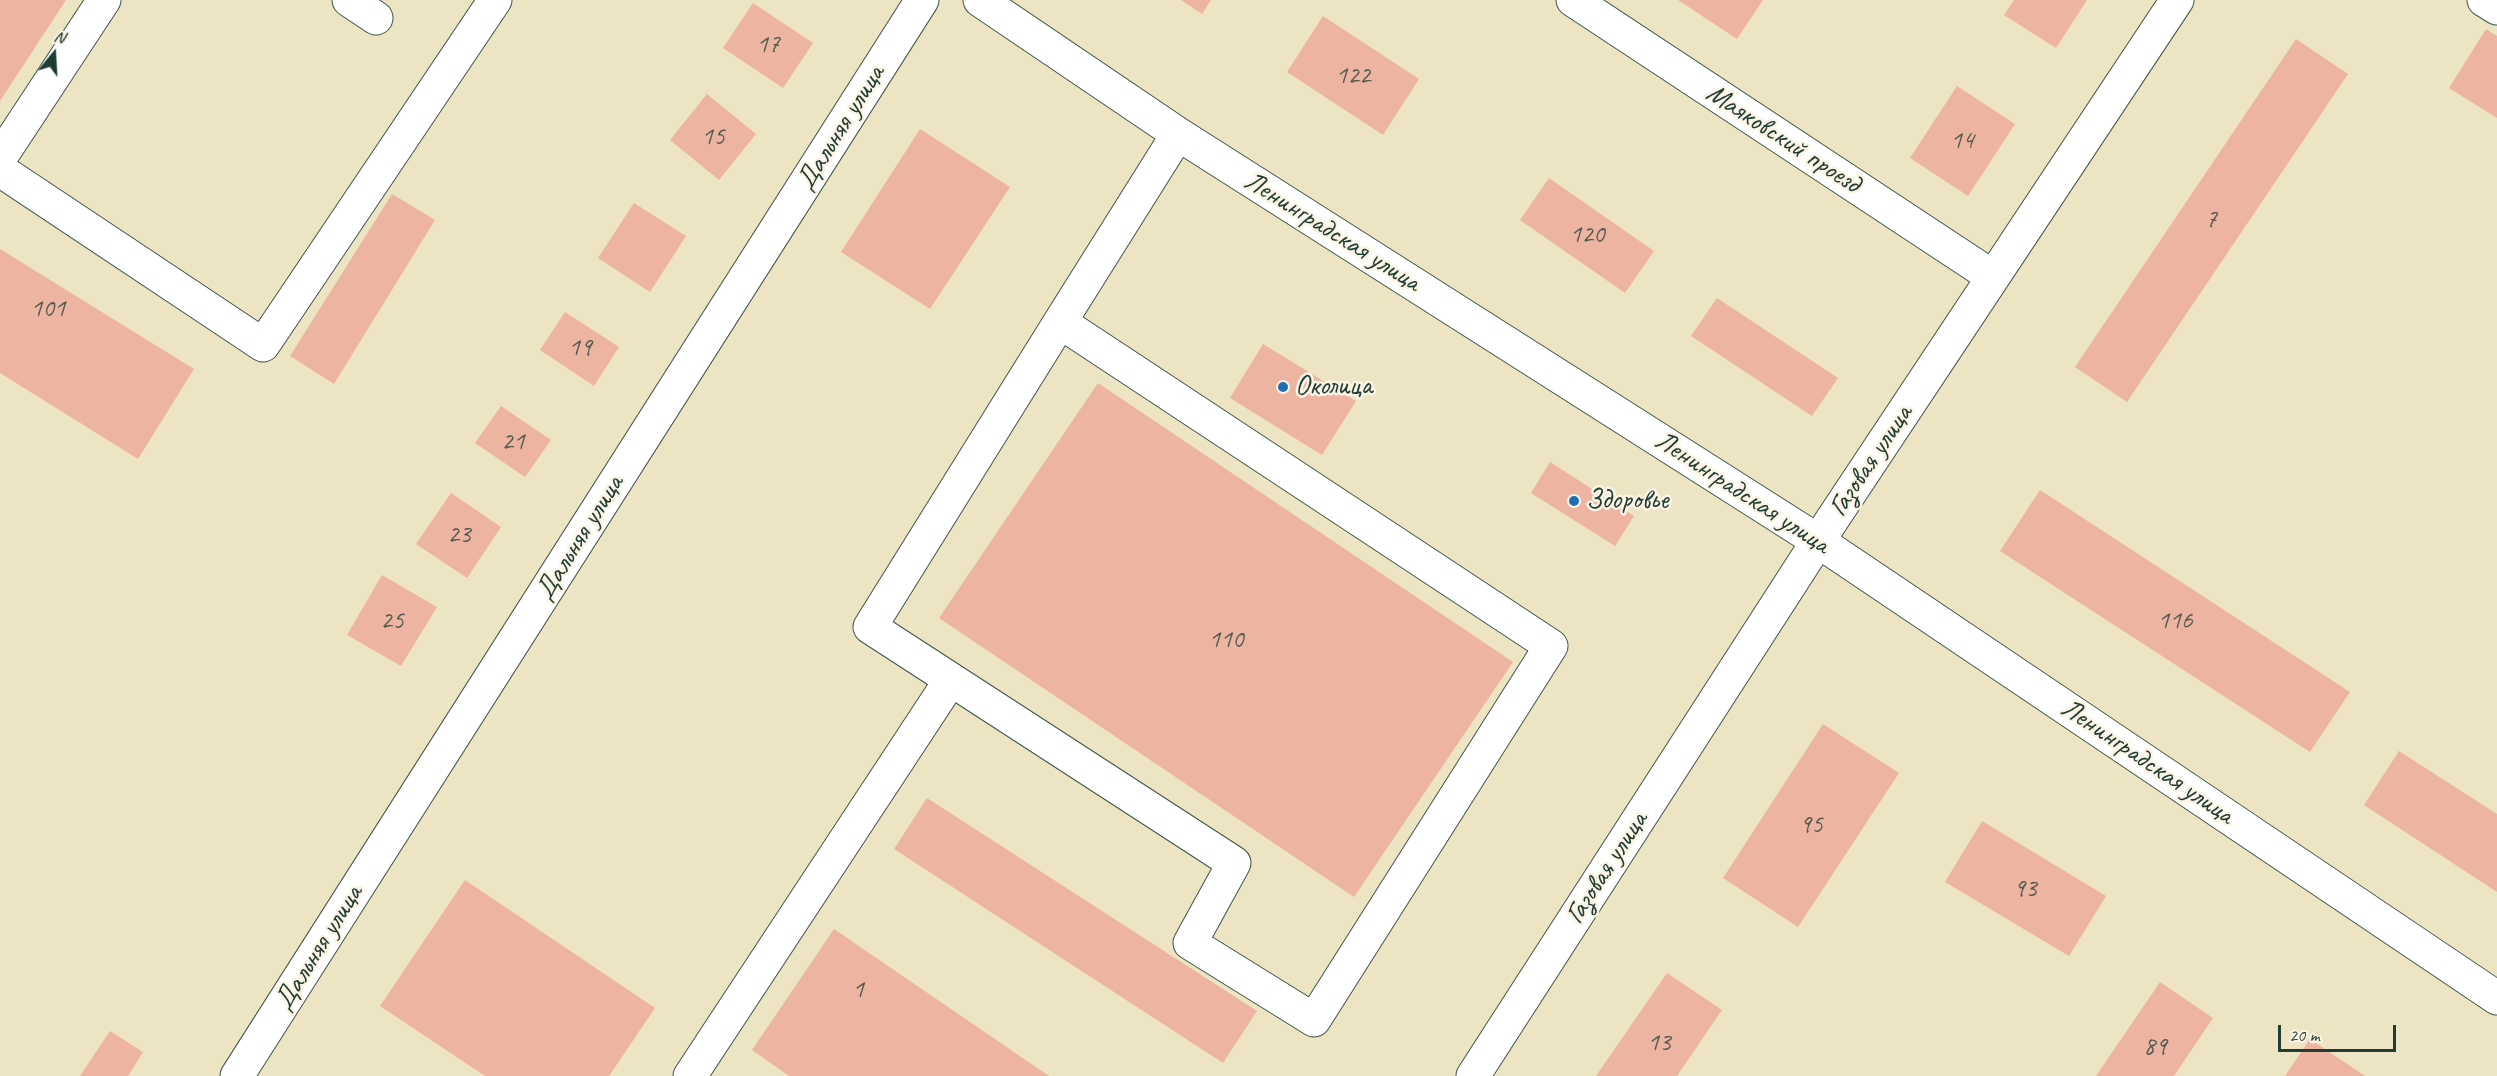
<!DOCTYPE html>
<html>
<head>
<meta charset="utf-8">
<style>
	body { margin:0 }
	#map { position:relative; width:2497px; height:1076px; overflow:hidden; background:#ece4c3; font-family:Caveat,sans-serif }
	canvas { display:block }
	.north { position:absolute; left:24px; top:24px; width:60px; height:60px; -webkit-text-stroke:4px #fcf5e5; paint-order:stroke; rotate:18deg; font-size:16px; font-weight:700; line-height:24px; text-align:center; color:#1f3d34 }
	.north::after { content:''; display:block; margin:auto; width:21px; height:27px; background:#1f3d34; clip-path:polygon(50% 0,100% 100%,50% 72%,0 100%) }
	.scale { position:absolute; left:2278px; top:1025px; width:118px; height:27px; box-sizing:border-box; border:3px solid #1f3d34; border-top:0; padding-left:8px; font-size:18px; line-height:21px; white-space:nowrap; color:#1f3d34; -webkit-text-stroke:4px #fcf5e5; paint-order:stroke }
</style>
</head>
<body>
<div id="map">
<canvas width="2497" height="1076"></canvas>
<div class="north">N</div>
<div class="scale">20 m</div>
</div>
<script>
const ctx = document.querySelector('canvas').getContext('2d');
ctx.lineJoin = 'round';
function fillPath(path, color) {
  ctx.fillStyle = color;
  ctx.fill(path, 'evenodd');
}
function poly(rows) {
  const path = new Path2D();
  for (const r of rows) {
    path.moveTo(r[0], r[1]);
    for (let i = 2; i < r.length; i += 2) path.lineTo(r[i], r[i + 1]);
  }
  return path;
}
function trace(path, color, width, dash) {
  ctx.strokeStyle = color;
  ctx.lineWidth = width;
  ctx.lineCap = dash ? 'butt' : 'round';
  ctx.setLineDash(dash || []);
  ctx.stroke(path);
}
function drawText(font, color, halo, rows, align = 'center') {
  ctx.font = font + ' Caveat,sans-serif';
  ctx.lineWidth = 5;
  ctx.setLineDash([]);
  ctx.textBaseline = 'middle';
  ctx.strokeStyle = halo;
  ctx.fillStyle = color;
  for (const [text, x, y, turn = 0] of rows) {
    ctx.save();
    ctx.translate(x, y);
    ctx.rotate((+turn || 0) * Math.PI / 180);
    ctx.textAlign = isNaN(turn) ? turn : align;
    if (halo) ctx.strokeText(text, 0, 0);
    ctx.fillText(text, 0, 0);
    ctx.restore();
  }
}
const building = poly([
	[0,0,66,0,0,101],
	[1181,0,1211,0,1202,14],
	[1678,0,1763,0,1737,39],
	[2014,0,2087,0,2056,48,2004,15],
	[753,3,813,43,783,88,723,48],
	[1323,16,1419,79,1383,135,1287,72],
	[2486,29,2497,36,2497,118,2449,88],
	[2296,39,2348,74,2127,402,2075,367],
	[1957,86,2015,124,1968,196,1910,158],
	[707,94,756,134,719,180,670,140],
	[920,129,1010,187,930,309,841,252],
	[1549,178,1654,251,1625,293,1520,220],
	[392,194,435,220,334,384,290,356],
	[634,203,686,236,650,292,598,258],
	[0,249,194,369,138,459,0,373],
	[1717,298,1838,378,1812,416,1691,336],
	[565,312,619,347,594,386,540,350],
	[1263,344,1356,401,1322,455,1230,398],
	[1098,383,1513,662,1354,897,939,618],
	[501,406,551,440,525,477,475,443],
	[1550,462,1634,516,1615,546,1531,493],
	[2040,490,2350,692,2310,752,2000,551],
	[451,493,501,527,467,578,416,544],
	[382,575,437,607,401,666,347,635],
	[1823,724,1899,773,1798,927,1723,878],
	[2399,751,2497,814,2497,892,2364,805],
	[927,798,1257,1011,1223,1063,894,849],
	[1982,821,2106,896,2069,956,1945,882],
	[465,880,655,1008,609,1076,485,1076,380,1006],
	[834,929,1049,1076,789,1076,752,1050],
	[1667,973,1722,1010,1677,1076,1596,1076],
	[2160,982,2213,1018,2174,1076,2096,1076],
	[110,1031,143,1052,128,1076,80,1076],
	[2310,1039,2365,1076,2285,1076]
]);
const minor = poly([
	[349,0,376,18],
	[980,0,1178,134,1818,541,2497,998],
	[1573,0,1993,277],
	[2484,0,2497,8],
	[0,158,104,0],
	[0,170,263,345,495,0],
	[1060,322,1551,646,1314,1020,1190,943,1234,863,870,627,1060,322,1178,134],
	[237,1076,922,0],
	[690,1076,950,681],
	[1473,1076,1818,541,2177,0]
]);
const markers = [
	[1283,387,6,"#1f6fb2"],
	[1574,501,6,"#1f6fb2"]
];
const numberNames = [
	["17",768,45],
	["122",1353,76],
	["15",713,137],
	["14",1962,141],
	["7",2211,220],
	["120",1587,235],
	["101",48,309],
	["19",580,348],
	["21",513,442],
	["23",459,535],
	["25",392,621],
	["116",2175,621],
	["110",1226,640],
	["95",1811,825],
	["93",2025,889],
	["1",858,990],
	["13",1659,1043],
	["89",2155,1047]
];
const streetNames = [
	["Дальняя улица",841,128,-58],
	["Маяковский проезд",1783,139,33],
	["Ленинградская улица",1332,232,32],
	["Газовая улица",1871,461,-56],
	["Ленинградская улица",1742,493,33],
	["Дальняя улица",580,538,-58],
	["Ленинградская улица",2147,762,34],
	["Газовая улица",1607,868,-57],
	["Дальняя улица",319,948,-58]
];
const poiNames = [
	["Околица",1295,387],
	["Здоровье",1586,501]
];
fillPath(building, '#eeb4a2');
trace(minor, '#3e5649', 35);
trace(minor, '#fff', 33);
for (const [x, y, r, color] of markers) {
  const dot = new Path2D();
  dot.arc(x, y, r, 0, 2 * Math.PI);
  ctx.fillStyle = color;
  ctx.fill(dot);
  trace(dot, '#fcf5e5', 2);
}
drawText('26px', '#535b50', null, numberNames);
drawText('28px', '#1f3d34', '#fcf5e5', streetNames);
drawText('28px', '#1f3d34', '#fcf5e5', poiNames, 'left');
</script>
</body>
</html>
